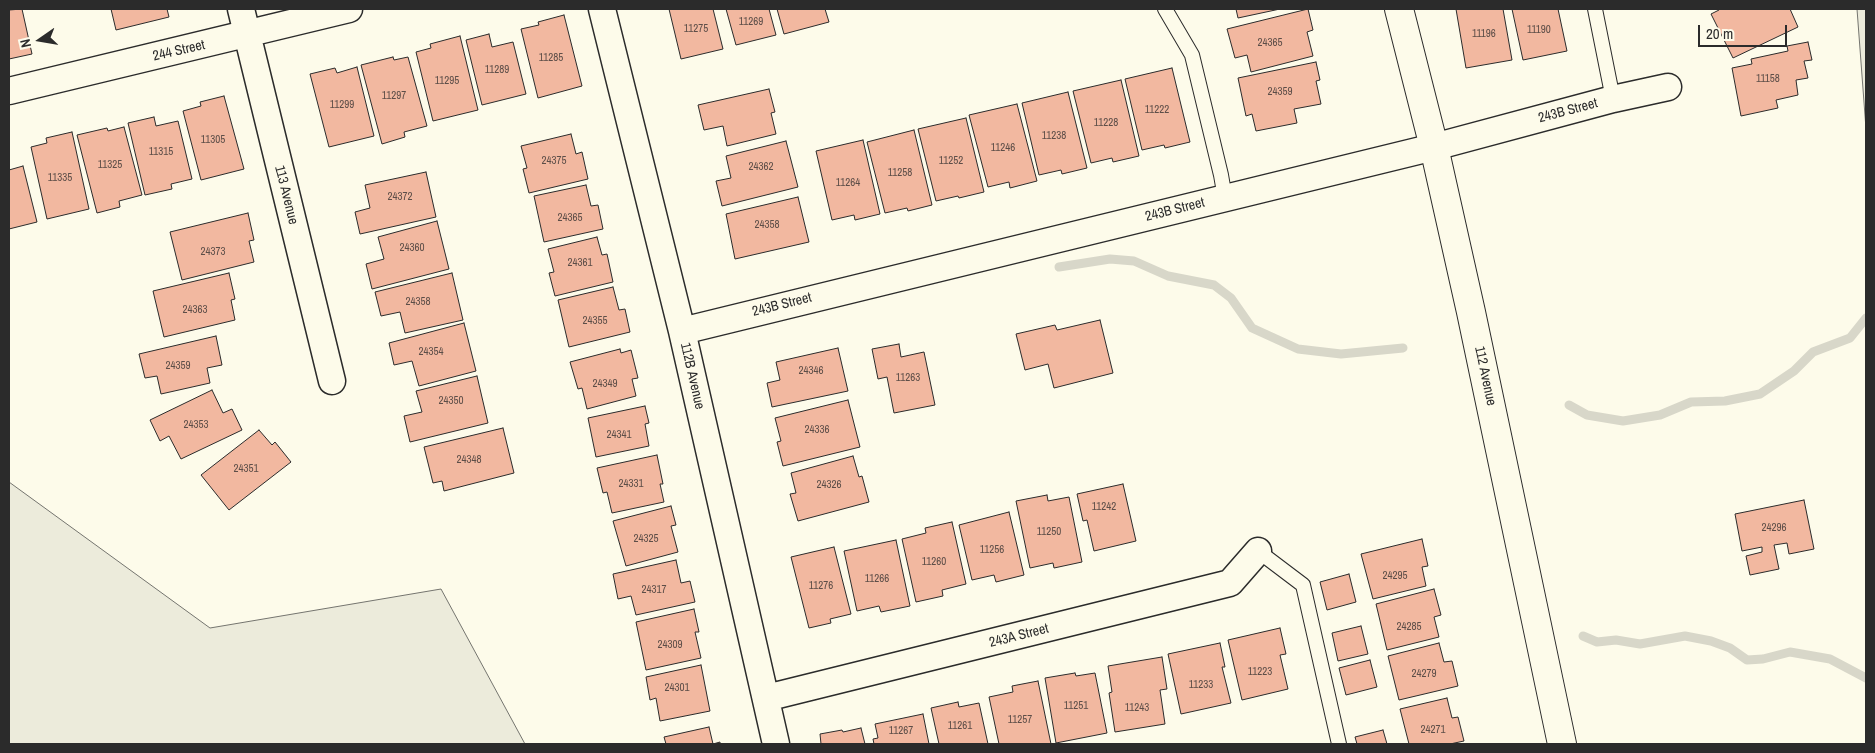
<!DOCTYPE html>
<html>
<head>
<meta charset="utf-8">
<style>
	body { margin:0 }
	#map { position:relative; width:1875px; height:753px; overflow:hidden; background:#fdfbea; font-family:"Archivo Narrow",sans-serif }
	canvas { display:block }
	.frame { position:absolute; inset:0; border:10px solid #2b2b2b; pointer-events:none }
	.north { position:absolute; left:15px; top:15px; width:50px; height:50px; -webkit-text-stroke:4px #fdfbea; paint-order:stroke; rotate:257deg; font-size:14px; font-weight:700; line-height:20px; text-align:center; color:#2b2b2b }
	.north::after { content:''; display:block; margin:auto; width:18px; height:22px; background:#2b2b2b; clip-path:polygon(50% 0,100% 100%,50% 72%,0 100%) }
	.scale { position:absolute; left:1698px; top:25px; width:89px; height:22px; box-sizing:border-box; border:2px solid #2b2b2b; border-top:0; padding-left:6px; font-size:15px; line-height:18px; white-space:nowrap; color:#2b2b2b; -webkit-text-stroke:4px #fdfbea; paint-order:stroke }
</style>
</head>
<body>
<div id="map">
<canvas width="1875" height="753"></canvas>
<div class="frame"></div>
<div class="north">N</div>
<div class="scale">20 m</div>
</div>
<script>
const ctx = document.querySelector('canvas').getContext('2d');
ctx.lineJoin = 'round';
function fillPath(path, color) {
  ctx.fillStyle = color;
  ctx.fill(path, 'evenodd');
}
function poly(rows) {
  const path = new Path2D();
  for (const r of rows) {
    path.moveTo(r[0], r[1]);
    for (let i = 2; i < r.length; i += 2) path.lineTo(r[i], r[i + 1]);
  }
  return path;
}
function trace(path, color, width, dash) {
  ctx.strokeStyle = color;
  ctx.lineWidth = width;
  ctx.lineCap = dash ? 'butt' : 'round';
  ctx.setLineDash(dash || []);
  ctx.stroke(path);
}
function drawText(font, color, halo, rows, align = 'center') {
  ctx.font = font + ' "Archivo Narrow",sans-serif';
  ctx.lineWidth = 4;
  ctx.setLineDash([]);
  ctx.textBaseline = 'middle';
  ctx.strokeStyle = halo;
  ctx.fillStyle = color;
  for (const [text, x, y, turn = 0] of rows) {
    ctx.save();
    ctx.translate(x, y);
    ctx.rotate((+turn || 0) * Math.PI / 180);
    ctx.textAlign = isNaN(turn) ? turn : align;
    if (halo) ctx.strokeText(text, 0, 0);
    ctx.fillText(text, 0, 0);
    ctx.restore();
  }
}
const green = poly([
	[1857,9,1866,9,1866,129,1857,9],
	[9,482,210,628,441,589,525,744,9,744,9,482]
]);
const stream = poly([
	[1059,267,1110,259,1134,261,1168,276,1214,285,1231,298,1252,328,1298,349,1341,354,1403,348],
	[1569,405,1587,415,1623,421,1660,415,1691,402,1725,401,1760,394,1794,371,1813,352,1850,338,1866,318],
	[1583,636,1597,642,1616,640,1640,644,1685,636,1711,641,1730,648,1747,660,1763,659,1790,652,1830,659,1866,678]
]);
const building = poly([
	[22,9,32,54,9,59,9,10,22,9],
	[111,9,167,9,169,17,116,30,111,9],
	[669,9,713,9,723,49,681,59,669,9],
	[726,9,769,9,776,35,736,45,726,9],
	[777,9,825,9,829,22,784,34,777,9],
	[1236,9,1280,9,1238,18,1236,9],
	[1308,9,1313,30,1307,32,1313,56,1251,72,1247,55,1235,58,1227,29,1308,9],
	[1456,9,1503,9,1512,60,1466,68,1456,9],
	[1512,9,1558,9,1567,51,1523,60,1512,9],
	[1718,9,1790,9,1798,27,1733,58,1711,14,1719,10,1718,9],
	[564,15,582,86,538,98,521,29,539,25,538,22,564,15],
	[489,34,492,47,513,42,526,94,482,105,466,40,489,34],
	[460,36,478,110,433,121,416,52,431,48,430,44,460,36],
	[1808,42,1812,60,1804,61,1808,78,1796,80,1798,95,1776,100,1778,108,1741,116,1732,68,1752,64,1751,59,1788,51,1787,46,1808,42],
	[393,57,394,60,408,57,427,126,404,132,405,137,382,144,361,65,393,57],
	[1316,62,1320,80,1316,81,1321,104,1294,109,1297,123,1256,131,1252,114,1246,116,1238,78,1316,62],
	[357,67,374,136,329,147,310,74,335,68,337,73,357,67],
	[1172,68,1190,142,1165,148,1164,145,1142,150,1125,79,1172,68],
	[1121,80,1139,156,1113,162,1112,158,1091,163,1073,91,1121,80],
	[769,89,775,112,771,113,776,134,727,146,723,126,704,130,698,105,769,89],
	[1068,92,1087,168,1062,174,1061,170,1039,175,1022,103,1068,92],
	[224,96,244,169,201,180,183,111,201,106,200,102,224,96],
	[1017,104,1037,181,1010,188,1009,182,988,187,969,115,1017,104],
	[154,117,156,126,178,121,192,179,171,184,172,189,145,195,128,123,154,117],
	[966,118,984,192,959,198,958,196,936,201,918,129,966,118],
	[124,127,142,195,119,201,120,207,97,213,77,135,107,128,108,131,124,127],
	[914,130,932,205,908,211,907,208,885,213,867,142,914,130],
	[72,132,89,209,47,219,31,147,47,143,46,138,72,132],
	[571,134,576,154,582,152,588,179,529,193,523,169,527,168,521,146,571,134],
	[863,140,880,214,855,220,854,215,832,220,816,151,863,140],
	[786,141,798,187,722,206,716,181,731,178,726,156,786,141],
	[23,166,37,222,9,229,9,170,23,166],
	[426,172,436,217,360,234,355,212,370,208,365,185,426,172],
	[586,185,591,206,598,205,603,229,544,242,534,196,586,185],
	[798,197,809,242,735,259,726,214,798,197],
	[248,213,254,240,249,241,254,262,182,280,170,232,248,213],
	[437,221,449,269,372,289,366,264,384,259,378,237,437,221],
	[597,237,602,255,607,254,613,282,555,296,549,273,554,272,548,249,597,237],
	[229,273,235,299,231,300,235,320,164,337,153,291,229,273],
	[452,273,463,320,405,333,400,312,381,316,375,292,452,273],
	[613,287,619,310,625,309,630,332,569,347,558,300,613,287],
	[1100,320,1113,373,1054,388,1048,364,1025,370,1016,334,1055,325,1057,330,1100,320],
	[464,323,476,371,419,386,412,361,394,365,389,343,464,323],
	[216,336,222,365,207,368,210,383,161,394,157,376,145,378,139,354,216,336],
	[899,344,901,357,924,352,935,405,894,413,887,377,878,379,872,349,899,344],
	[838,348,848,391,772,407,767,383,780,380,776,362,838,348],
	[620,349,621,353,631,350,638,378,632,379,636,396,587,409,582,388,578,389,570,362,620,349],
	[477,376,488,423,410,442,404,416,422,412,416,391,477,376],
	[212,390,223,413,232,409,242,430,181,459,169,436,160,441,150,420,212,390],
	[848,400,860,447,783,466,777,442,781,441,775,418,848,400],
	[645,406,649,423,645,424,649,446,596,457,588,418,645,406],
	[503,428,514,473,444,491,442,481,433,483,424,447,503,428],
	[259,430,272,445,275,442,291,462,229,510,201,475,259,430],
	[657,455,663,484,660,484,664,502,612,513,607,492,603,493,597,468,657,455],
	[853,456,859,477,862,476,869,502,798,521,790,494,796,493,791,473,853,456],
	[1123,484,1136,541,1094,551,1087,520,1083,521,1077,494,1123,484],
	[1047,495,1048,501,1069,497,1082,562,1054,568,1053,563,1030,568,1016,501,1047,495],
	[1804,500,1814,549,1789,554,1787,543,1774,545,1779,569,1750,575,1746,556,1762,552,1762,547,1742,551,1735,514,1804,500],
	[671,506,676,525,671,526,678,552,626,566,613,521,671,506],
	[1009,512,1024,575,996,582,994,575,972,580,959,525,1009,512],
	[952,522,966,584,942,590,943,596,916,602,902,539,926,533,925,528,952,522],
	[1422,539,1428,566,1422,567,1426,586,1373,599,1361,554,1422,539],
	[896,540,910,606,881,612,879,606,857,611,844,551,896,540],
	[834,547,851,614,830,619,831,623,809,628,791,557,834,547],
	[676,560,681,583,690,581,695,602,636,615,631,596,618,599,613,574,676,560],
	[1349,574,1356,602,1327,610,1320,582,1349,574],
	[1434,589,1441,615,1434,617,1439,637,1387,650,1376,604,1434,589],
	[694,609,699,632,695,632,701,658,646,670,636,622,694,609],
	[1361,626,1368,654,1338,661,1332,633,1361,626],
	[1280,628,1286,654,1280,655,1288,689,1242,700,1228,640,1280,628],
	[1220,643,1225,667,1222,667,1231,703,1181,714,1168,654,1220,643],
	[1439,643,1444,662,1452,661,1458,686,1399,700,1388,656,1439,643],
	[1162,657,1167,689,1160,690,1165,724,1115,732,1109,693,1112,692,1108,666,1162,657],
	[1370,660,1377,687,1346,695,1339,668,1370,660],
	[701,665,710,711,660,721,656,698,650,700,646,677,701,665],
	[1075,673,1076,676,1095,673,1107,733,1056,743,1045,678,1075,673],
	[1038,681,1051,744,999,744,989,697,1013,692,1012,686,1038,681],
	[1447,698,1452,718,1458,717,1464,741,1450,744,1409,744,1400,709,1447,698],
	[958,702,959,707,979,703,988,744,939,744,931,708,958,702],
	[923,714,929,744,874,744,873,739,878,738,875,724,923,714],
	[709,727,713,744,720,742,720,744,666,744,664,737,709,727],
	[861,728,865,744,821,744,820,734,842,730,843,732,861,728],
	[1383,730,1387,744,1357,744,1355,737,1383,730]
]);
const service = poly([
	[1165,9,1192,55,1221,175,1225,198],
	[1595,9,1613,99],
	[1258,551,1303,585,1339,744]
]);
const minor = poly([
	[241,9,332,381],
	[602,9,682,331,776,744],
	[9,91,349,9],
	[682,331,1434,147,1613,99,1668,87],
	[766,698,1230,583,1258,551]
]);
const secondary = poly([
	[1399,9,1434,147,1471,312,1562,744]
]);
const numberNames = [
	["11269",751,22],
	["11275",696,29],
	["11190",1539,30],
	["11196",1484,34],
	["24365",1270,43],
	["11285",551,58],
	["11289",497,70],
	["11158",1768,79],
	["11295",447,81],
	["24359",1280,92],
	["11297",394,96],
	["11299",342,105],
	["11222",1157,110],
	["11228",1106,123],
	["11238",1054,136],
	["11305",213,140],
	["11246",1003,148],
	["11315",161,152],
	["24375",554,161],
	["11252",951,161],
	["11325",110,165],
	["24362",761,167],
	["11258",900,173],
	["11335",60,178],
	["11264",848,183],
	["24372",400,197],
	["24365",570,218],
	["24358",767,225],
	["24360",412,248],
	["24373",213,252],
	["24361",580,263],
	["24358",418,302],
	["24363",195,310],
	["24355",595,321],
	["24354",431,352],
	["24359",178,366],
	["24346",811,371],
	["11263",908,378],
	["24349",605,384],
	["24350",451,401],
	["24353",196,425],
	["24336",817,430],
	["24341",619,435],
	["24348",469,460],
	["24351",246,469],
	["24331",631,484],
	["24326",829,485],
	["11242",1104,507],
	["24296",1774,528],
	["11250",1049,532],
	["24325",646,539],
	["11256",992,550],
	["11260",934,562],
	["24295",1395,576],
	["11266",877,579],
	["11276",821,586],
	["24317",654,590],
	["24285",1409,627],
	["24309",670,645],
	["11223",1260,672],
	["24279",1424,674],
	["11233",1201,685],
	["24301",677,688],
	["11251",1076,706],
	["11243",1137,708],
	["11257",1020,720],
	["11261",960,726],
	["24271",1433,730],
	["11267",901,731]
];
const streetNames = [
	["244 Street",179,51,-13],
	["243B Street",1568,111,-15],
	["113 Avenue",286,195,76],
	["243B Street",1175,210,-14],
	["243B Street",782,305,-14],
	["112B Avenue",692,376,77],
	["112 Avenue",1485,376,78],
	["243A Street",1019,636,-14]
];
fillPath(green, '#ecebdb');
trace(green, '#74746e', 1);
trace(stream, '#d8d7c9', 9);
fillPath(building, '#f2b8a0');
trace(building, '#2b2b2b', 1);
trace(service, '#2b2b2b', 16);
trace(minor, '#2b2b2b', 29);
trace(secondary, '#2b2b2b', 30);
trace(service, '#fdfbea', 14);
trace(minor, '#fdfbea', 26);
trace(secondary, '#fdfbea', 28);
drawText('11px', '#5d4e48', null, numberNames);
drawText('14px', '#2b2b2b', '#fdfbea', streetNames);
</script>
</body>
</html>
